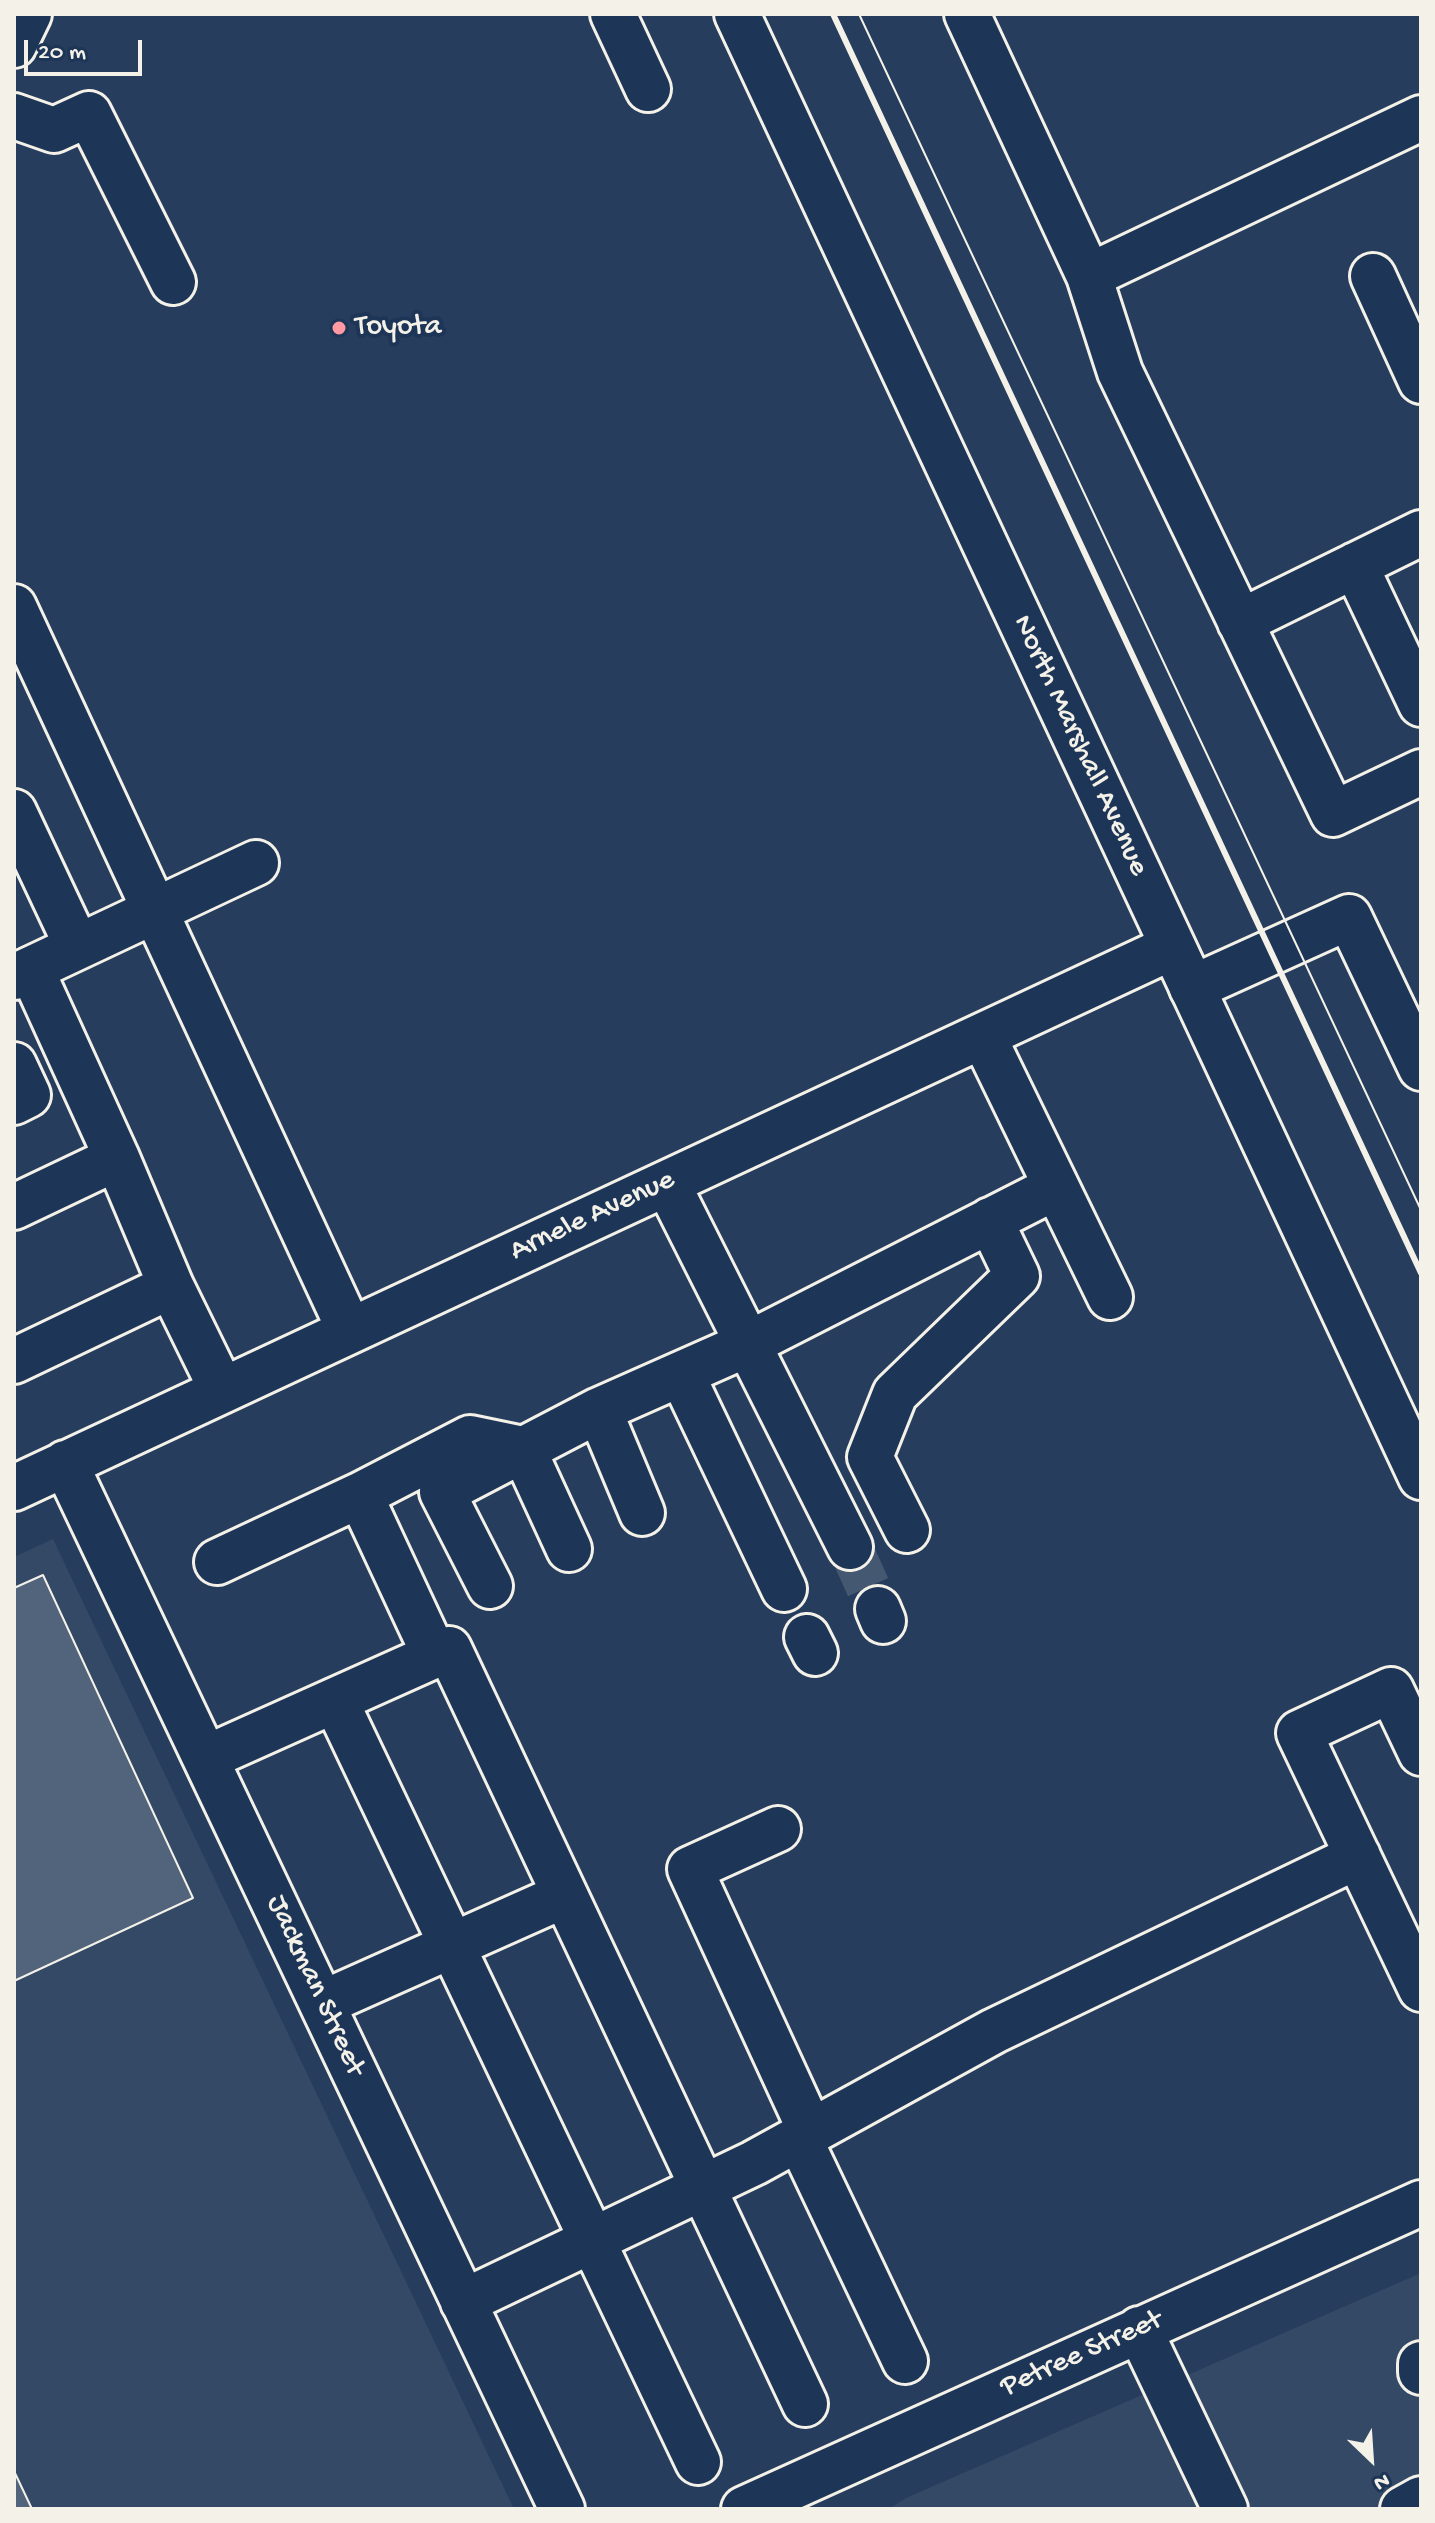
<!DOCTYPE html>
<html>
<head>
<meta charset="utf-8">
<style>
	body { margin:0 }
	#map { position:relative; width:1435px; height:2523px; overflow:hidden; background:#263d5d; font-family:"Gochi Hand",sans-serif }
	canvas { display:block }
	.frame { position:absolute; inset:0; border:16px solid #f4f1e8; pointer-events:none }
	.north { position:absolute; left:1331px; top:2419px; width:80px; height:80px; -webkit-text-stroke:6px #1d3557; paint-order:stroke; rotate:155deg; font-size:22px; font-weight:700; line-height:32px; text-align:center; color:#f4f1e8 }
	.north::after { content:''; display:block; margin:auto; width:28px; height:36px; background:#f4f1e8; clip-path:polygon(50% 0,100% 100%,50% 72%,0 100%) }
	.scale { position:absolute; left:24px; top:40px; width:118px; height:36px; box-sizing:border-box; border:4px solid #f4f1e8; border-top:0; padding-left:10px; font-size:24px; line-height:28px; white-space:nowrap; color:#f4f1e8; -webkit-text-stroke:6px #1d3557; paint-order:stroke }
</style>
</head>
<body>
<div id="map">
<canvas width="1435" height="2523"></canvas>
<div class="frame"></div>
<div class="north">N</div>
<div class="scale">20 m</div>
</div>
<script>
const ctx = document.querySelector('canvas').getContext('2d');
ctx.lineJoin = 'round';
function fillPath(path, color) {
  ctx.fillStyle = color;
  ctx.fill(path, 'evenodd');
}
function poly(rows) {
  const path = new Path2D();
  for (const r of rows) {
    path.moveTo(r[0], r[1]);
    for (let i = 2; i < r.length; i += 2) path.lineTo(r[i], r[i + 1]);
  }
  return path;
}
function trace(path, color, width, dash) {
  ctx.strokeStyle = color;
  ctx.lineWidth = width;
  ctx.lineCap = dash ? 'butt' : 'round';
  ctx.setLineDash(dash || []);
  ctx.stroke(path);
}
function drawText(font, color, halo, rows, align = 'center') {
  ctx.font = font + ' "Gochi Hand",sans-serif';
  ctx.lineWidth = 8;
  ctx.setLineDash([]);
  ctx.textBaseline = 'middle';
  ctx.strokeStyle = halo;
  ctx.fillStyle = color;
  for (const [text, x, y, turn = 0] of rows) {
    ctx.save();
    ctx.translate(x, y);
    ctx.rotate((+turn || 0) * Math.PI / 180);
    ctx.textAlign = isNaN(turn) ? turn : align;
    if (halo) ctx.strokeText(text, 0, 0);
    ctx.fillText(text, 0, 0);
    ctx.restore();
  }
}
const built = poly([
	[53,1539,514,2509,14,2509,14,1557],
	[1421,2273,1421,2509,889,2509,906,2498]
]);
const building = poly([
	[43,1575,193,1898,14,1981,14,1588,43,1575],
	[14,2471,32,2509,14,2509,14,2471]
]);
const minorTunnel = poly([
	[850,1547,878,1609]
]);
const minor = poly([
	[613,14,648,89],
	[967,14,1089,276,1120,372,1333,814,1421,772],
	[14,45,29,14],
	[14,116,54,130,89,114,173,282],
	[1089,276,1421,118],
	[1373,276,1421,381],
	[1355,565,1421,704],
	[14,607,350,1331],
	[1240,622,1421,533],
	[14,812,77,946],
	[31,969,117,1158],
	[14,977,256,863],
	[1192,988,1349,917,1421,1068],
	[983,1036,1110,1297],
	[14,1065,28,1095,14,1102],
	[667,1183,748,1344,1056,1187],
	[14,1207,117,1158,171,1286,222,1390],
	[14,1361,171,1286],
	[682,1375,784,1589],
	[599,1410,642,1513],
	[65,1463,562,2509],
	[14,1488,1172,947],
	[360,1495,470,1438,523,1449,569,1549],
	[907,1530,870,1457,895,1394,1017,1276,990,1220],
	[217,1562,360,1495,435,1656],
	[490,1586,442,1492,599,1410,748,1344,850,1547],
	[878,1609,883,1621],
	[807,1637,815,1653],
	[335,1700,698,2462],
	[1421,1753,1391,1690,1299,1733,1421,1989],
	[206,1758,449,1649,805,2404],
	[778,1829,690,1869,811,2132],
	[323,2003,565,1895],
	[799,2138,905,2361],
	[463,2302,754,2163,994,2031,1358,1856],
	[1139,2329,1225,2509],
	[1421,2364,1421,2372],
	[744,2509,1421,2203],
	[1403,2509,1421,2499]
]);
const major = poly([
	[737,14,1421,1477]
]);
const tram = poly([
	[859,14,1421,1210]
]);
const rail = poly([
	[833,14,1421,1273]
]);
const markers = [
	[339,328,8,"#ff9aa2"]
];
const poiNames = [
	["Toyota",355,328]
];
const streetNames = [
	["North Marshall Avenue",1079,746,65],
	["Arnele Avenue",593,1217,-25],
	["Jackman Street",314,1986,65],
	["Petree Street",1082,2355,-24]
];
fillPath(built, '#334966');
fillPath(building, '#52647b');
trace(building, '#f4f1e8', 2);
trace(minorTunnel, '#455872', 44, [44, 22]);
trace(minor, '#f4f1e8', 50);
trace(major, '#f4f1e8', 50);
trace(minor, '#1d3557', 44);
trace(major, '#1d3557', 44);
trace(tram, '#f4f1e8', 2);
trace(rail, '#f4f1e8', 6);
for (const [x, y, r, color] of markers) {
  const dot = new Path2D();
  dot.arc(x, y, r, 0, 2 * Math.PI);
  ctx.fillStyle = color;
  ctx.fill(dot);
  trace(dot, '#1d3557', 3);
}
drawText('30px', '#f4f1e8', '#1d3557', poiNames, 'left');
drawText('30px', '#f4f1e8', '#1d3557', streetNames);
</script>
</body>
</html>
